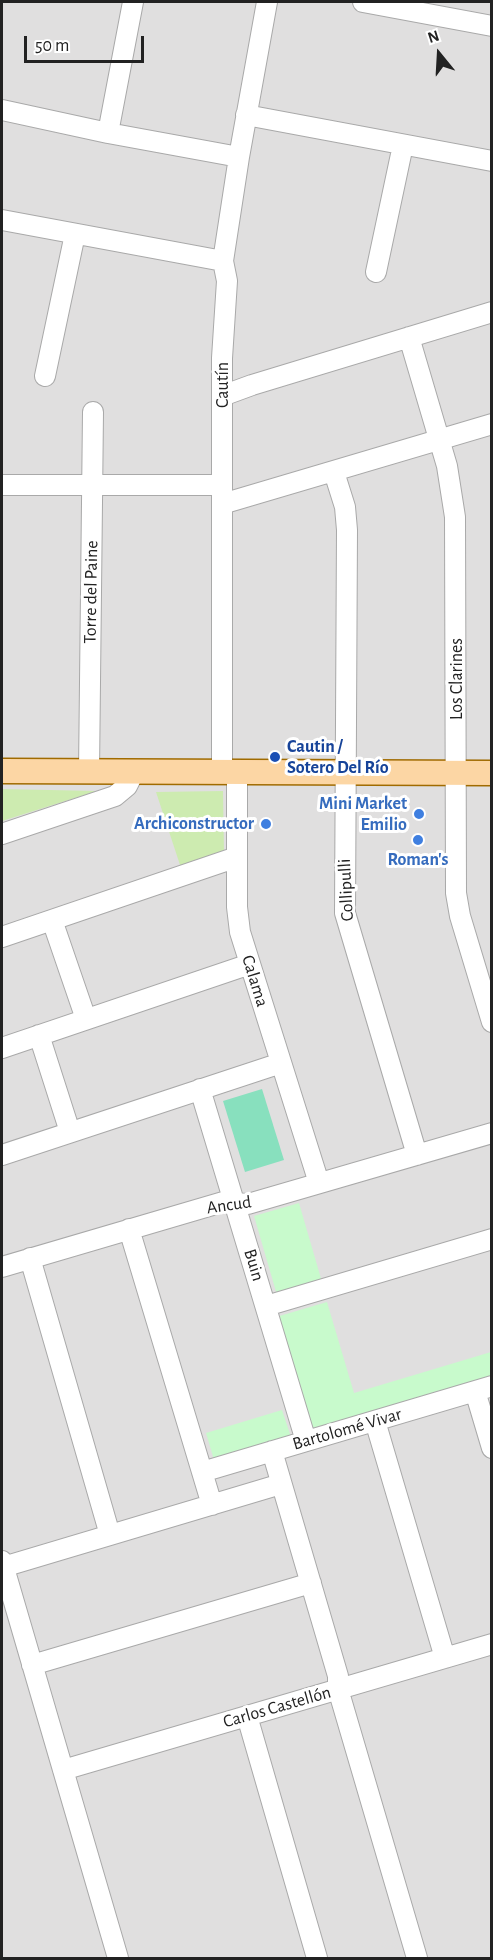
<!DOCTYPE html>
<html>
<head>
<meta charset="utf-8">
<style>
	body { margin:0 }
	#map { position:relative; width:493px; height:1960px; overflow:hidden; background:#f2efe9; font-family:"Alegreya Sans",sans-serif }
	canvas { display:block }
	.frame { position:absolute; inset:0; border:3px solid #222; pointer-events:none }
	.north { position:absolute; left:409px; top:24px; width:60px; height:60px; -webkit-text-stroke:4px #fff; paint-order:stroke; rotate:342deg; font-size:16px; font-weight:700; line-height:24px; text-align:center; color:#222 }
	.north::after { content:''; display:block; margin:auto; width:21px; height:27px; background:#222; clip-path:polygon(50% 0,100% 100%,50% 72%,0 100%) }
	.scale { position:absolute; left:24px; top:36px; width:120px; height:27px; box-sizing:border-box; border:3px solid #222; border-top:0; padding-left:8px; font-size:18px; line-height:21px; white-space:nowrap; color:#222; -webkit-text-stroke:4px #fff; paint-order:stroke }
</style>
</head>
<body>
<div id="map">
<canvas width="493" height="1960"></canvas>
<div class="frame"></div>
<div class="north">N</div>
<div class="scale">50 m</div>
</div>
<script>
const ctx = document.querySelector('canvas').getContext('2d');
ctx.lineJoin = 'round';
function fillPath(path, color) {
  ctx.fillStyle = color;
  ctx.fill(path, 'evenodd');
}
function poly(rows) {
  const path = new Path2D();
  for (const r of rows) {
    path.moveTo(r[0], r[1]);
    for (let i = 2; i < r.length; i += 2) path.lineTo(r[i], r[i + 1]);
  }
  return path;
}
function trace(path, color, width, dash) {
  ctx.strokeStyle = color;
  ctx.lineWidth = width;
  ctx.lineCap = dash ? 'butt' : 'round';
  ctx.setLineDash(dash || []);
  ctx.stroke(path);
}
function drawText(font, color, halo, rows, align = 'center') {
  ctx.font = font + ' "Alegreya Sans",sans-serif';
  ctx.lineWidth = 6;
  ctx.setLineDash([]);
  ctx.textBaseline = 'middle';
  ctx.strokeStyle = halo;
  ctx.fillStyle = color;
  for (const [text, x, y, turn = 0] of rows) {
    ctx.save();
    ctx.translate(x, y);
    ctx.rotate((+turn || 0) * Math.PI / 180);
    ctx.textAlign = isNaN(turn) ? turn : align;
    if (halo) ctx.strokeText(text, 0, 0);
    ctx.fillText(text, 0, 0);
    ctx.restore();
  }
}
const residential = poly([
	[2,2,491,2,491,1958,2,1958]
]);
const grass = poly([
	[2,789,97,791,2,821],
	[223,791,224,853,181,868,156,792]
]);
const park = poly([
	[299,1203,322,1282,277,1295,254,1216],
	[327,1302,354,1393,491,1352,491,1379,310,1433,276,1317],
	[282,1410,291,1437,214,1460,206,1433]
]);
const pitch = poly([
	[262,1089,284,1160,245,1172,223,1101]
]);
const minor = poly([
	[363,2,492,26],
	[2,110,108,133,239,157],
	[246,115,492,161],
	[108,133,133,2],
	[2,220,223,261],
	[376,272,403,145],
	[409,337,447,466,455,517,456,893,460,916,492,1022],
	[45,376,75,234],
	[222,396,252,385,492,312],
	[334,472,345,507,347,530,345,913,417,1155],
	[2,485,222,485],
	[222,504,492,424],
	[89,772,93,412],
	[222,772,222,358,227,281,223,261,239,157,267,2],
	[237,772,237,907,240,932,319,1183],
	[2,834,115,796,127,786,134,772],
	[52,920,86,1019],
	[2,937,237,857],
	[39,1035,70,1132],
	[2,1048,250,964],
	[200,1089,306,1441],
	[2,1155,281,1063],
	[129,1229,212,1505],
	[30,1258,110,1535],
	[2,1267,223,1202,248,1204,492,1133],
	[266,1306,492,1239],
	[475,1391,492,1448],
	[375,1421,445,1658],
	[272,1451,338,1676,338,1689,417,1958],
	[202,1472,492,1386],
	[2,1561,118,1958],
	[3,1567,281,1484],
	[32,1665,311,1583],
	[247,1716,317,1958],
	[63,1770,492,1644]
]);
const major = poly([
	[2,771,492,773]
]);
const markers = [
	[275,757,6,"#1a4fb4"],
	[419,814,6,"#3f7fe0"],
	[266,824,6,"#3f7fe0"],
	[418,840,6,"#3f7fe0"]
];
const streetNames = [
	["Cautín",223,385,-90],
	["Torre del Paine",91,592,-89],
	["Los Clarines",457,679,-90],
	["Collipulli",346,890,-93],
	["Calama",255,981,73],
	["Ancud",229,1205,-8],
	["Buin",254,1265,73],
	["Bartolomé Vivar",347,1429,-16],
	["Carlos Castellón",277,1707,-16]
];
const transitNames = [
	["Cautin /",287,747],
	["Sotero Del Río",287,768]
];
const shopNames = [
	["Mini Market",407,804],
	["Emilio",407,825],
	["Archiconstructor",254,824],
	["Roman's",418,860,"center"]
];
fillPath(residential, '#e0dfdf');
fillPath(grass, '#cdebb0');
fillPath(park, '#c8facc');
fillPath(pitch, '#88e0be');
trace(minor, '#a9a9a9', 22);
trace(major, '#a06b00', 27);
trace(minor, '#fff', 20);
trace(major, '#fcd6a4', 24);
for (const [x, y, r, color] of markers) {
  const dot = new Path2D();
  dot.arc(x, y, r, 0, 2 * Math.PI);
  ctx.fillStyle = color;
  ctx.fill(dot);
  trace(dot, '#fff', 2);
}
drawText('18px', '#222', '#fff', streetNames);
drawText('bold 18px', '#164399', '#fff', transitNames, 'left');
drawText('bold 18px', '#366cbe', '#fff', shopNames, 'right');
</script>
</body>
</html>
